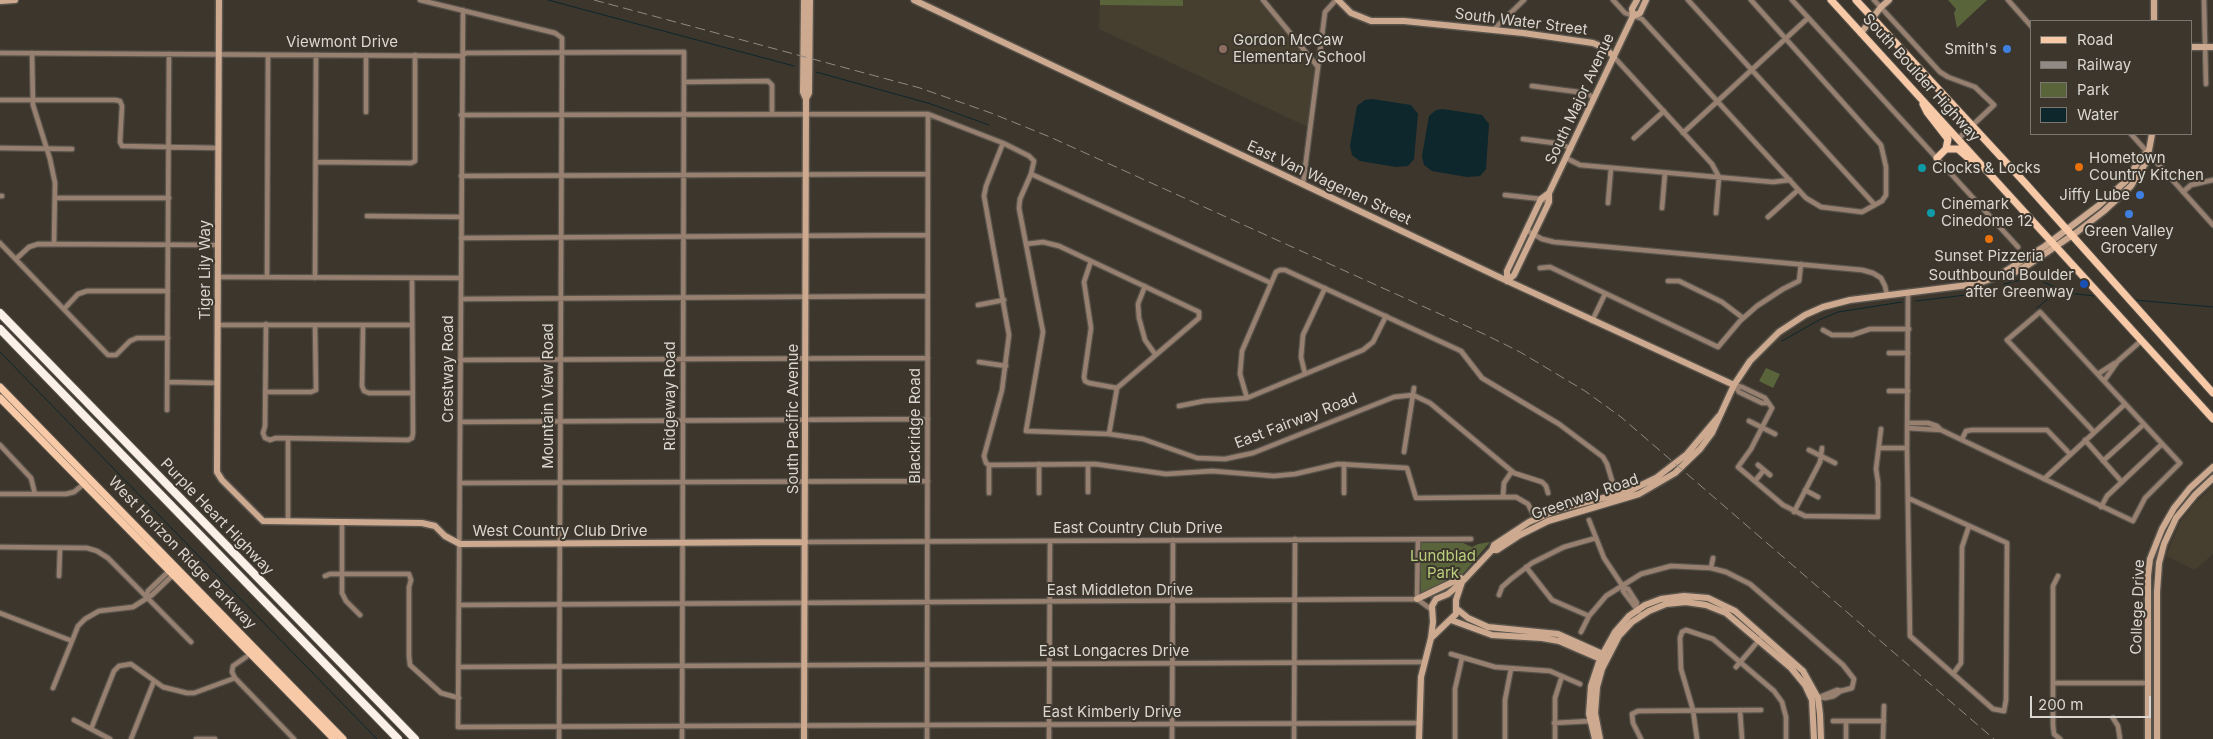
<!DOCTYPE html>
<html>
<head>
<meta charset="utf-8">
<style>
	body { margin:0 }
	#map { position:relative; width:2213px; height:739px; overflow:hidden; background:#3c362d; font-family:Inter,sans-serif }
	canvas { display:block }
	.legend { position:absolute; left:2030px; top:20px; width:162px; height:115px; box-sizing:border-box; background:#3c362d; border:1px solid #7b766f; margin:0; padding:6px 9px; list-style:none; font-size:15px; color:#dad7d1 }
	.legend li { display:flex; align-items:center; gap:10px; height:25px }
	.legend b { width:25px; border:1px solid #7b766f }
	.scale { position:absolute; left:2030px; top:696px; width:121px; height:22px; box-sizing:border-box; border:2px solid #dad7d1; border-top:0; padding-left:6px; font-size:15px; line-height:18px; white-space:nowrap; color:#dad7d1; -webkit-text-stroke:4px #3c362d; paint-order:stroke }
</style>
</head>
<body>
<div id="map">
<canvas width="2213" height="739"></canvas>
<ul class="legend">
<li><b style="height:6px;background:#f7c9a7"></b>Road</li>
<li><b style="height:6px;background:#8f8a83"></b>Railway</li>
<li><b style="height:14px;background:#59643b"></b>Park</li>
<li><b style="height:14px;background:#0d272c"></b>Water</li>
</ul>
<div class="scale">200 m</div>
</div>
<script>
const ctx = document.querySelector('canvas').getContext('2d');
ctx.lineJoin = 'round';
function fillPath(path, color) {
  ctx.fillStyle = color;
  ctx.fill(path, 'evenodd');
}
function poly(rows) {
  const path = new Path2D();
  for (const r of rows) {
    path.moveTo(r[0], r[1]);
    for (let i = 2; i < r.length; i += 2) path.lineTo(r[i], r[i + 1]);
  }
  return path;
}
function trace(path, color, width, dash) {
  ctx.strokeStyle = color;
  ctx.lineWidth = width;
  ctx.lineCap = dash ? 'butt' : 'round';
  ctx.setLineDash(dash || []);
  ctx.stroke(path);
}
function drawText(font, color, halo, rows, align = 'center') {
  ctx.font = font + ' Inter,sans-serif';
  ctx.lineWidth = 4;
  ctx.setLineDash([]);
  ctx.textBaseline = 'middle';
  ctx.strokeStyle = halo;
  ctx.fillStyle = color;
  for (const [text, x, y, turn = 0] of rows) {
    ctx.save();
    ctx.translate(x, y);
    ctx.rotate((+turn || 0) * Math.PI / 180);
    ctx.textAlign = isNaN(turn) ? turn : align;
    if (halo) ctx.strokeText(text, 0, 0);
    ctx.fillText(text, 0, 0);
    ctx.restore();
  }
}
const built = poly([
	[1100,0,1263,0,1318,67,1310,128,1099,29],
	[2213,486,2213,554,2195,570,2166,556,2180,522,2194,504]
]);
const green = poly([
	[1100,0,1183,0,1183,6,1100,5],
	[1948,0,1987,0,1957,28,1954,13,1956,9],
	[1766,368,1780,374,1773,388,1759,381],
	[1490,542,1440,601,1421,595,1421,543,1463,543,1472,547,1478,544]
]);
const water = poly([
	[1372,99,1411,105,1418,114,1414,159,1408,166,1396,167,1360,161,1352,155,1350,146,1357,106,1365,100],
	[1443,109,1482,115,1489,124,1486,169,1480,176,1467,177,1432,171,1424,165,1422,156,1429,116,1436,110]
]);
const stream = poly([
	[548,0,794,66],
	[816,72,928,103,989,125],
	[2004,284,2024,279,2039,280,2068,293,2094,296],
	[2134,300,2213,307],
	[1916,301,1974,294,1998,287],
	[2037,308,2050,297,2055,288],
	[1782,341,1819,320,1838,312,1902,302],
	[0,352,377,739]
]);
const street = poly([
	[420,0,555,33,562,38,559,739],
	[1263,0,1318,67],
	[1613,0,1625,13,1642,19,1806,198,1821,207,1862,212,1882,201,1886,195,1886,167,1881,145,1751,0],
	[1688,0,1875,205],
	[1792,0,2018,247],
	[1874,0,1940,72,1948,77,1975,87,1994,105,1958,139],
	[2008,0,2032,27],
	[2204,0,2206,84],
	[463,10,458,727,1419,723],
	[1493,30,1524,0],
	[0,53,462,56,466,53,684,52,682,739],
	[32,53,33,105,50,159,55,183,54,244],
	[1614,57,1712,164,1719,177,1716,213],
	[684,82,768,81,772,85,772,113],
	[1532,86,1586,93,1594,98],
	[0,100,115,100,120,101,122,106,120,142,122,146,218,148],
	[366,112,366,55],
	[461,115,928,114,1003,143,1029,156,1034,161,1031,174,1020,199,1019,208,1043,332,1026,431,1109,434,1143,439,1197,458,1225,459,1253,453,1394,397,1413,395,1430,403,1514,473,1542,482,1546,486,1548,493],
	[1683,133,1808,18],
	[2131,134,2213,225],
	[1634,138,1664,111],
	[1523,139,1562,144,1571,149],
	[1003,143,986,186,984,196,1009,335,1002,390,984,456,986,463,989,465,1095,464,1166,474,1212,471,1274,476,1295,474,1338,464,1407,468,1416,498,1516,497,1528,504,1536,520],
	[0,148,72,149],
	[1566,158,1580,165,1773,182,1790,180],
	[316,162,411,163,415,161,415,55],
	[1031,174,1271,283],
	[461,176,928,174],
	[1303,184,1325,12,1336,0],
	[2183,192,2191,185,2213,180],
	[1505,195,1541,199,1549,202],
	[0,196,2,196],
	[55,198,169,198],
	[1608,203,1611,168],
	[1662,208,1665,173],
	[367,216,461,217],
	[1768,217,1798,190],
	[1526,230,1542,239,1554,242,1862,270,1873,273,1881,278,1885,286,1887,295],
	[461,238,928,235],
	[0,243,108,355,116,355,130,341,137,338,168,338],
	[1026,244,1043,242,1059,246,1199,312,1199,318,1117,388,1109,434],
	[16,259,29,247,38,244,218,245],
	[1091,261,1084,282,1091,328,1084,377,1085,381,1089,383,1117,388],
	[1540,268,1550,267,1718,347,1740,321,1757,306,1783,289,1799,281,1801,264],
	[217,277,461,278],
	[267,277,268,55],
	[315,278,316,55],
	[1668,281,1679,281,1722,302,1743,318],
	[1145,286,1138,304,1139,318,1145,340,1155,354],
	[461,299,928,296],
	[978,305,1004,300],
	[64,309,78,294,87,291,168,291],
	[1592,321,1605,294],
	[266,324,265,426,263,433,265,438,270,440,276,438,408,440,412,438,413,433,412,278],
	[217,325,412,325],
	[363,325,362,386,364,391,369,393,412,393],
	[1823,330,1832,335,1852,335,1870,329,1909,329],
	[1889,353,1908,353],
	[460,360,928,358],
	[979,362,1006,366],
	[1305,374,1301,357,1303,335,1325,288],
	[2098,374,2115,363],
	[2104,381,2118,361,2142,340],
	[167,382,217,383],
	[1734,385,1742,387,1765,398,1772,408,1751,449,1738,467,1783,505,1805,516,1878,517,1878,482,1876,469,1881,429],
	[1734,385,1739,392,1762,403,1768,403],
	[1889,391,1908,391],
	[265,392,311,392,316,390,315,325],
	[1247,398,1240,374,1242,351,1276,272,1280,270,1285,270,1461,351,1482,378,1559,424,1603,457,1607,464,1617,497],
	[1179,406,1204,401,1247,398,1363,350,1373,342,1386,316],
	[167,410,169,54],
	[1749,421,1775,434],
	[460,422,928,419],
	[1907,423,1928,423,1937,426,1941,430],
	[1907,428,1941,430,2133,521,2145,498,2180,463,2040,312,2007,340,2094,432],
	[1962,439,1966,431,1972,430,2047,430,2070,454],
	[2085,440,2122,482],
	[0,445,31,478,35,494],
	[1879,448,1907,448],
	[1809,450,1835,463],
	[1404,452,1414,388],
	[2103,461,2144,424],
	[1088,464,1088,492],
	[1344,464,1344,493],
	[989,465,989,493],
	[1764,470,1770,475],
	[2044,479,2125,404],
	[1755,481,1764,470,1758,465],
	[460,483,928,481],
	[1805,490,1818,497],
	[1039,493,1039,464],
	[0,494,66,494,74,492,85,483],
	[1503,496,1504,483,1512,471],
	[1908,498,2007,543,2006,700,2004,711,1993,709,1910,636,1907,448,1908,292],
	[2101,507,2107,496,2162,444],
	[1794,512,1820,462,1822,448],
	[1589,520,1604,558,1624,588,1628,589,1637,603,1636,607],
	[288,522,288,438],
	[342,522,342,593,346,601,360,615],
	[805,542,1471,539],
	[0,547,87,548,97,551,108,558,191,642],
	[1526,567,1552,600,1589,616],
	[1711,568,1713,558],
	[59,576,60,548],
	[325,576,330,574,409,574,411,580,409,587,409,656,410,665,441,693,459,698],
	[2058,576,2053,586,2053,725,2054,734,2060,739],
	[1624,588,1623,591,1641,615],
	[1499,595,1502,587,1511,579,1532,563,1564,547,1596,538],
	[146,597,148,591,170,570],
	[1417,599,1418,539],
	[460,605,1417,599,1432,610],
	[0,613,72,641],
	[1581,632,1589,616,1606,596,1641,574,1671,566,1711,568,1726,572,1750,584,1843,665,1854,679,1852,688,1841,691,1837,690,1817,698],
	[1451,654,1495,667,1550,671,1580,684],
	[246,657,233,666,232,672,235,678,294,739],
	[459,667,1424,662],
	[1736,667,1760,639],
	[1953,674,1961,663,1962,547,1969,526],
	[2053,683,2148,683],
	[53,688,72,641,78,626,85,619,99,611,133,607,152,595,174,574],
	[1820,697,1825,698,1834,696,1841,691],
	[1740,710,1742,739],
	[2113,718,2118,726,2120,739],
	[74,720,110,739],
	[1833,721,1884,721],
	[1846,721,1846,739],
	[1554,723,1591,721],
	[91,729,114,671,119,666,131,664,163,687,187,693,194,693,235,678],
	[131,739,154,681],
	[196,739,215,739],
	[927,739,928,114],
	[1049,739,1050,541],
	[1172,739,1173,540],
	[1294,739,1295,539],
	[1455,739,1455,689,1462,658],
	[1505,739,1505,700,1511,669],
	[1555,739,1555,698,1562,676],
	[1641,739,1633,723,1632,714,1638,711,1761,710],
	[1697,739,1693,710,1681,669,1680,638,1682,632,1686,630,1713,639,1774,691,1782,702,1786,717,1786,739],
	[1883,739,1884,706]
]);
const secondary = poly([
	[219,0,217,472,222,480,263,521,422,523,435,526,445,536,460,544,805,542],
	[804,0,803,92,806,99],
	[914,0,1501,278,1734,385],
	[1338,0,1351,13,1371,21,1404,21,1523,33,1593,43,1605,48,1614,57],
	[0,1,15,0],
	[1633,16,1640,13,1646,0],
	[2154,21,2154,0],
	[1861,33,1881,7,1889,0],
	[2192,47,2213,47],
	[2000,276,2004,272,2045,246,2098,206,2126,181,2142,156,2148,152],
	[1507,281,1514,275,1549,202,1549,193,1633,16,1632,9,1637,0],
	[1507,281,1507,271,1541,199,1549,193],
	[1492,550,1497,550,1520,535,1548,521,1639,494,1675,473,1700,449,1712,433,1734,385,1750,361,1779,332,1805,315,1823,307,1850,300,1976,284,2000,276,2006,277,2028,265,2077,232,2104,211,2131,186,2147,161,2152,134],
	[1417,599,1461,578],
	[1457,609,1468,618,1488,627,1558,634,1605,655],
	[1451,620,1492,635,1542,638,1559,641,1603,660],
	[1431,638,1456,614,1456,600,1462,582],
	[804,739,806,99,809,93,810,0],
	[1419,739,1421,677,1431,638,1433,622,1432,606,1436,599,1448,594,1462,582,1492,550,1494,545,1529,522,1559,509,1627,492,1656,478,1687,454,1719,416],
	[1595,739,1589,714,1591,686,1600,659,1615,632,1629,616,1645,605,1661,599,1684,596,1708,598,1735,611,1803,671,1818,698,1820,714,1821,739],
	[1600,739,1595,713,1597,687,1602,669,1619,636,1632,622,1649,611,1666,604,1686,602,1706,605,1726,613,1791,668,1805,685,1812,700,1814,739],
	[2148,739,2148,576,2150,559,2162,529,2174,508,2190,488,2213,467],
	[2157,739,2157,592,2159,563,2164,544,2176,518,2195,495,2213,478]
]);
const primary = poly([
	[1831,0,2213,419],
	[1856,0,2026,184,2213,393],
	[1923,104,1927,112,1948,139,1946,149,1937,158],
	[1946,149,1958,149,1973,162],
	[0,387,343,739],
	[0,398,334,739]
]);
const highway = poly([
	[0,313,415,739],
	[0,329,398,739]
]);
const rail = poly([
	[594,0,920,88,991,113,1050,137,1484,334,1520,352,1585,391,1621,417,1994,739]
]);
const markers = [
	[1223,49,5,"#8d6e63"],
	[2007,49,5,"#3f7fe0"],
	[2079,167,5,"#e8710a"],
	[1922,168,5,"#0f9aa8"],
	[2140,195,5,"#3f7fe0"],
	[1931,213,5,"#0f9aa8"],
	[2129,214,5,"#3f7fe0"],
	[1989,239,5,"#e8710a"],
	[2084,284,5,"#1a4fb4"]
];
const streetNames = [
	["South Water Street",1521,22,7],
	["Viewmont Drive",342,42],
	["South Boulder Highway",1921,78,48],
	["South Major Avenue",1580,99,-65],
	["East Van Wagenen Street",1329,183,25],
	["Tiger Lily Way",205,270,-90],
	["Crestway Road",448,369,-90],
	["Mountain View Road",548,396,-90],
	["Ridgeway Road",670,396,-90],
	["South Pacific Avenue",793,419,-90],
	["East Fairway Road",1296,421,-21],
	["Blackridge Road",915,426,-90],
	["Greenway Road",1585,497,-19],
	["Purple Heart Highway",217,517,46],
	["East Country Club Drive",1138,528],
	["West Country Club Drive",560,531],
	["West Horizon Ridge Parkway",182,553,46],
	["East Middleton Drive",1120,590],
	["College Drive",2138,607,-88],
	["East Longacres Drive",1114,651],
	["East Kimberly Drive",1112,712]
];
const poiNames = [
	["Gordon McCaw",1233,40],
	["Elementary School",1233,57],
	["Smith's",1997,49,"right"],
	["Hometown",2089,158],
	["Country Kitchen",2089,175],
	["Clocks & Locks",1932,168],
	["Jiffy Lube",2130,195,"right"],
	["Cinemark",1941,204],
	["Cinedome 12",1941,221],
	["Green Valley",2129,231,"center"],
	["Grocery",2129,248,"center"],
	["Sunset Pizzeria",1989,256,"center"],
	["Southbound Boulder",2074,275,"right"],
	["after Greenway",2074,292,"right"]
];
const parkNames = [
	["Lundblad",1443,556],
	["Park",1443,573]
];
fillPath(built, '#463e2f');
fillPath(green, '#59643b');
fillPath(water, '#0d272c');
trace(stream, '#0d272c', 1);
trace(street, '#58534b', 7);
trace(secondary, '#58534b', 9);
trace(primary, '#58534b', 9);
trace(highway, '#58534b', 10);
trace(street, '#978070', 4.5);
trace(secondary, '#cda98f', 6);
trace(primary, '#f7c9a7', 7);
trace(highway, '#fbf0e8', 8);
trace(rail, '#8f8a83', 1, [10, 5]);
for (const [x, y, r, color] of markers) {
  const dot = new Path2D();
  dot.arc(x, y, r, 0, 2 * Math.PI);
  ctx.fillStyle = color;
  ctx.fill(dot);
  trace(dot, '#3c362d', 2);
}
drawText('15px', '#dad7d1', '#3c362d', streetNames);
drawText('15px', '#dad7d1', '#3c362d', poiNames, 'left');
drawText('15px', '#bbd07c', '#3c362d', parkNames);
</script>
</body>
</html>
